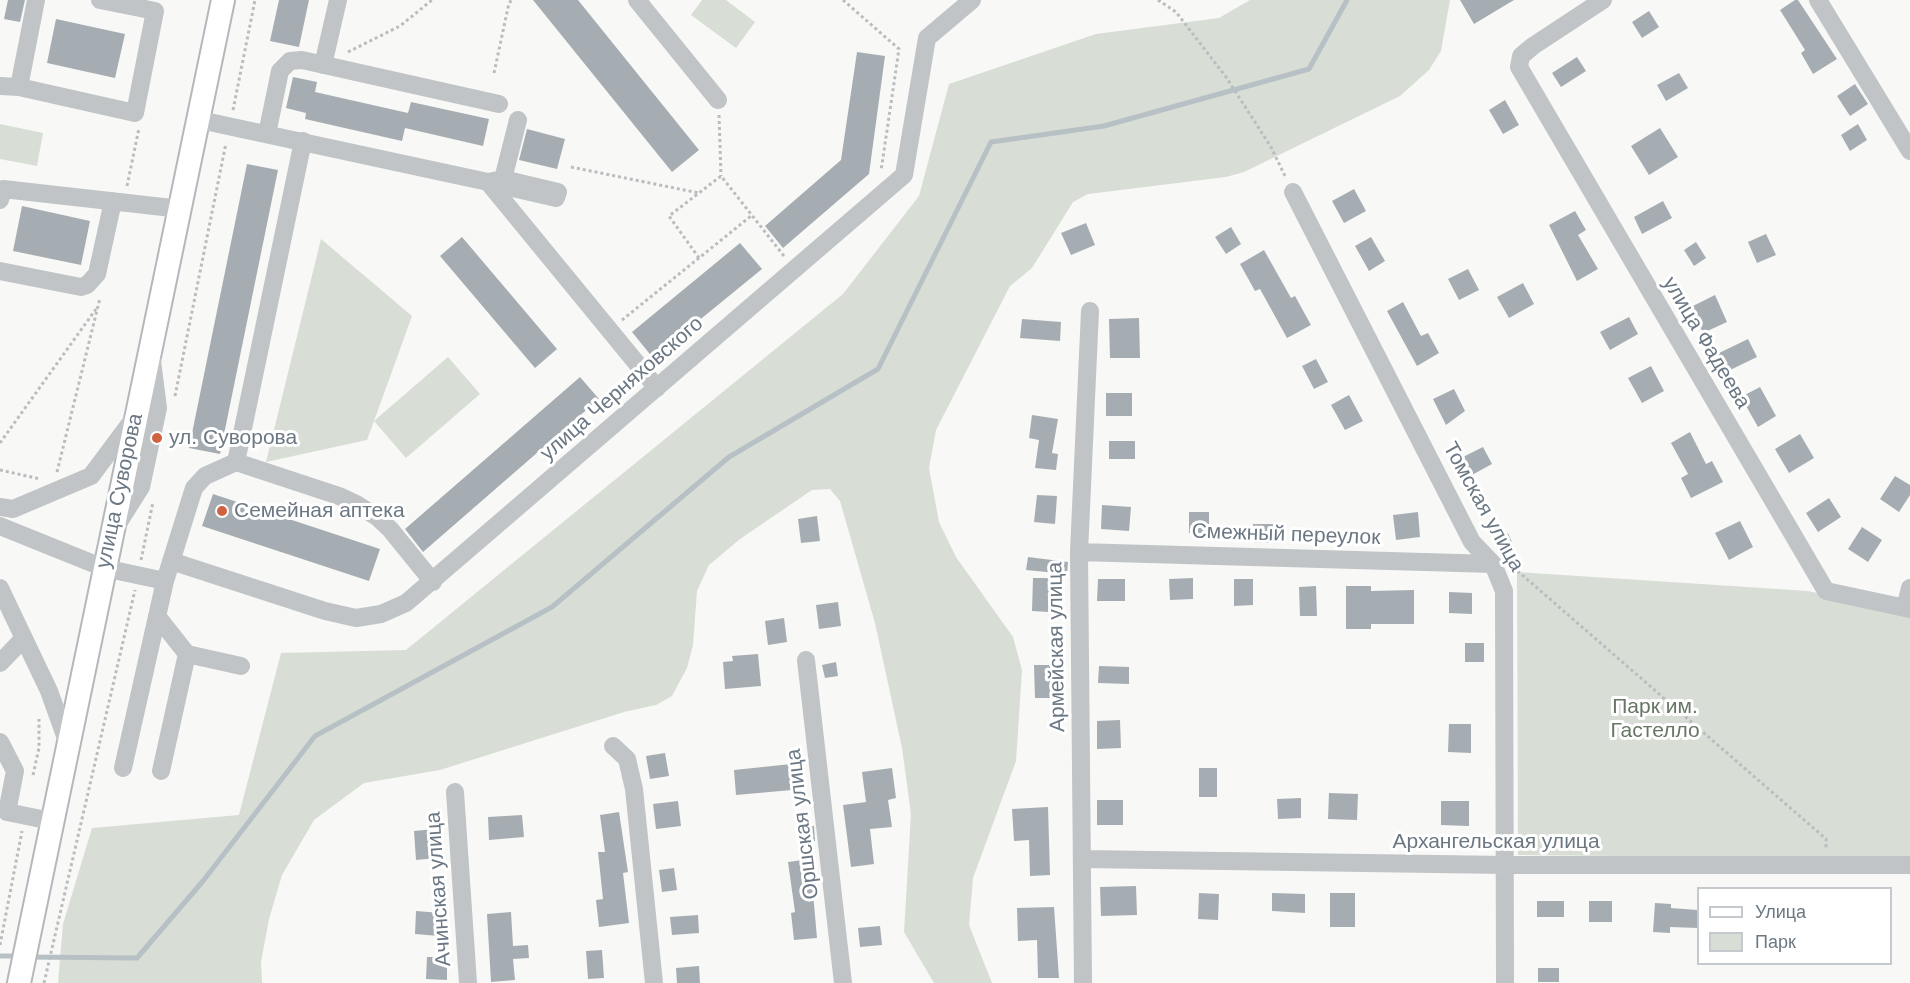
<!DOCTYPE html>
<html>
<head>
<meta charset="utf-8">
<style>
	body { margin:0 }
	#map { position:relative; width:1910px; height:983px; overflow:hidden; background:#f8f8f6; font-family:Helvetica,sans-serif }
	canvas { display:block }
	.legend { position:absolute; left:1697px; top:887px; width:195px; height:78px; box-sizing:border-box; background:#fff; border:2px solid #c4c9cd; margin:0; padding:8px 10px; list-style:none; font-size:18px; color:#6b7883 }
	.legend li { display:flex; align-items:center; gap:12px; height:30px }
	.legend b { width:30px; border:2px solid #c4c9cd }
</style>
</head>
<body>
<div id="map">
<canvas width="1910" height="983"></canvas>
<ul class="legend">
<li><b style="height:8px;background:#fff"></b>Улица</li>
<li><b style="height:16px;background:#d8ddd6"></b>Парк</li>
</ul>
</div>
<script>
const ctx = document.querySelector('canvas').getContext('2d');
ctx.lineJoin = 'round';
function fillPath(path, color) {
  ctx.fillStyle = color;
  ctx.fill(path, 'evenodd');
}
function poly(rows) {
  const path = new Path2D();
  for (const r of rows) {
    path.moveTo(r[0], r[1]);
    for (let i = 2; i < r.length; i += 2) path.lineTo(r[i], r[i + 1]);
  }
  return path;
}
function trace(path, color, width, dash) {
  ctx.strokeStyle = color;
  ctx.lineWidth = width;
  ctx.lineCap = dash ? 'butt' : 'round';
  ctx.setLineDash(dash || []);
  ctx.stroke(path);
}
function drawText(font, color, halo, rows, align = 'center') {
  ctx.font = font + ' Helvetica,sans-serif';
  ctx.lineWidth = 6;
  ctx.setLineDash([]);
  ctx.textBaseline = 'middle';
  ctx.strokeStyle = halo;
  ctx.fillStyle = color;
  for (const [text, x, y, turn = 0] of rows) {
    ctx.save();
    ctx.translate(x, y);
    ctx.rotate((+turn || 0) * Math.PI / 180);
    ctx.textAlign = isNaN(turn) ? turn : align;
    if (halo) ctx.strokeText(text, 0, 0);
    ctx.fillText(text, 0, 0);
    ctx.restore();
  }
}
const green = poly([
	[702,0,726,0,755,22,736,48,691,15],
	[1250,0,1450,0,1441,51,1429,70,1400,96,1244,172,1226,177,1088,194,1073,202,1032,268,1010,286,936,430,929,468,939,522,956,557,1013,637,1022,670,1016,761,973,878,969,925,992,983,934,983,904,932,911,814,902,748,875,623,840,501,830,489,812,490,740,539,709,565,697,591,693,645,687,668,672,696,656,705,624,712,440,770,364,783,314,820,282,875,269,919,261,962,262,983,58,983,63,924,92,828,239,815,281,653,406,650,843,294,919,196,949,84,1096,34,1219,18],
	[0,124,43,133,37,166,0,159],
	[321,239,412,316,374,421,448,357,480,394,406,458,374,421,367,440,266,462],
	[1517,572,1808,591,1910,613,1910,859,1518,855]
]);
const stream = poly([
	[0,956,19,956],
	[29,957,137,958,203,881,315,736,552,607,729,457,878,369,991,142,1104,126,1309,69,1347,0]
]);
const building = poly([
	[8,0,25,0,20,22,4,19],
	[279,0,309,0,299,47,270,41],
	[533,0,578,0,699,150,672,172],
	[1460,0,1514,0,1474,24],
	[1795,0,1798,0,1837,59,1813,74,1801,53,1805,50,1780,10],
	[1649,11,1659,27,1642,38,1632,22],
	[56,19,125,34,115,78,47,63],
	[857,52,885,56,869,174,783,248,765,226,841,160],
	[1577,57,1586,71,1561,87,1552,73],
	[1679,73,1688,88,1666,101,1657,85],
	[293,77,317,82,315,92,408,113,411,102,489,119,483,146,405,128,402,141,305,119,306,113,286,108],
	[1855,84,1868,104,1850,116,1837,96],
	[1505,100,1519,125,1503,134,1489,110],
	[1858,124,1867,140,1850,151,1841,135],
	[1660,128,1678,157,1649,175,1631,146],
	[527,129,565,139,557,169,519,160],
	[247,164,278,170,220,454,189,448],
	[1354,189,1366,211,1344,223,1332,201],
	[1663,201,1672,218,1642,234,1634,217],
	[22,206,90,221,81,265,13,251],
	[1575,211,1586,230,1578,235,1598,269,1577,281,1549,225],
	[1086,223,1095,245,1071,255,1061,233],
	[1231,227,1241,244,1226,254,1215,237],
	[1766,234,1776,255,1757,263,1748,242],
	[462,237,557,349,535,368,440,256],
	[1371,237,1385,261,1369,271,1355,246],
	[1696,242,1706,258,1694,266,1684,250],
	[740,243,762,269,653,358,632,332],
	[1264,250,1291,298,1295,296,1311,325,1287,338,1260,289,1255,291,1240,264],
	[1468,269,1479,290,1459,300,1448,279],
	[1523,283,1534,304,1509,318,1497,297],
	[1715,295,1727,322,1703,333,1691,307],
	[1403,302,1421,336,1428,333,1439,353,1417,366,1387,311],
	[1629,317,1638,334,1610,350,1600,332],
	[1139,318,1140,358,1110,358,1109,319],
	[1022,319,1061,322,1060,341,1020,338],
	[1748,339,1757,357,1726,372,1717,354],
	[1316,359,1328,382,1314,389,1302,366],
	[1651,366,1664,391,1642,403,1628,378],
	[580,377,599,399,423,552,405,529],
	[1760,387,1776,416,1758,427,1741,397],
	[1454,389,1465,411,1446,425,1433,399],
	[1106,393,1132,393,1132,416,1106,416],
	[1349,395,1363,421,1345,430,1331,405],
	[1032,415,1058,419,1052,453,1058,454,1056,470,1035,468,1039,440,1029,438],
	[1690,432,1706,464,1712,461,1723,482,1691,498,1681,478,1688,474,1671,443],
	[1800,434,1814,458,1789,473,1775,449],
	[1109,441,1135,441,1135,459,1109,459],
	[1483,447,1492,464,1470,476,1461,458],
	[1895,476,1910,485,1910,495,1899,512,1880,499],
	[213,494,380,549,369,581,202,526],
	[1037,495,1057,496,1055,524,1034,522],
	[1829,498,1841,517,1818,532,1806,513],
	[1102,505,1131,507,1129,531,1101,529],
	[1189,512,1209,512,1209,533,1189,533],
	[1418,512,1420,537,1396,540,1393,515],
	[817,516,820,541,801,543,798,519],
	[1740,521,1753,547,1729,560,1715,533],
	[1253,524,1275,524,1276,543,1254,543],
	[1862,527,1882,540,1868,562,1848,549],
	[1508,533,1515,549,1502,555,1494,539],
	[1028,557,1068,562,1067,574,1026,570],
	[1033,578,1050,578,1049,612,1032,611],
	[1193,578,1193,599,1170,600,1169,579],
	[1098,579,1125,579,1125,601,1097,601],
	[1234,579,1253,579,1253,605,1234,606],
	[1316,586,1317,616,1300,616,1299,587],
	[1346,586,1371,586,1371,591,1414,590,1414,624,1371,624,1371,629,1346,629],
	[1449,592,1472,593,1472,614,1449,613],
	[838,602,841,626,819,629,816,605],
	[784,618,787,642,768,645,765,621],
	[1465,643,1484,643,1484,662,1465,662],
	[758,654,761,686,725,689,723,662,733,661,732,656],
	[836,662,838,676,825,678,822,665],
	[1034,665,1050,665,1051,698,1035,698],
	[1099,666,1129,667,1129,684,1098,683],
	[1120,720,1121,748,1097,749,1097,721],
	[1449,724,1471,724,1471,753,1448,752],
	[665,753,669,776,650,779,646,756],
	[801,763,803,789,736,795,734,770],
	[892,768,896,798,888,800,892,827,870,829,874,864,851,867,843,805,866,802,862,772],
	[1199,768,1217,768,1217,797,1199,797],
	[1329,793,1358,794,1357,820,1328,819],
	[1301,798,1301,818,1278,819,1277,799],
	[1097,800,1123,800,1123,825,1097,825],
	[678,801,681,826,656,829,653,804],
	[1441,801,1469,801,1469,826,1441,825],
	[1048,807,1050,875,1030,876,1029,840,1014,841,1012,809],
	[619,812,628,872,623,873,629,923,599,927,596,900,603,899,598,852,605,852,600,815],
	[522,815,524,837,489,840,488,817],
	[814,826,815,841,803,843,801,828],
	[435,829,437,858,416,860,414,831],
	[810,859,817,938,794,940,791,913,795,912,788,862],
	[674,868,677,890,662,892,659,870],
	[1136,886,1137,915,1101,916,1100,887],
	[1199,893,1219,894,1218,920,1198,919],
	[1272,893,1305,894,1305,913,1272,911],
	[1330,893,1355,893,1355,927,1330,927],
	[1537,901,1564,901,1564,917,1537,917],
	[1589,901,1612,901,1612,922,1589,922],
	[1655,903,1671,904,1671,908,1698,910,1698,928,1670,927,1670,933,1653,932],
	[1054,907,1059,978,1038,978,1037,940,1018,941,1017,908],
	[416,911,441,913,439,936,415,934],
	[511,912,513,946,528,945,529,958,513,959,515,980,491,982,487,914],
	[698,915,699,933,672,935,670,917],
	[880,926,882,945,860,947,858,928],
	[602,950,604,978,588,979,586,951],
	[427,957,447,957,447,980,426,979],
	[699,966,700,983,677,983,676,968],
	[1538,968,1559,968,1559,982,1538,982]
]);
const path = poly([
	[843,0,899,49,881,171],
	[1158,0,1176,12,1226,77,1271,147,1285,176],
	[348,52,400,26,432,0],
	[494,73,509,3,512,0],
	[233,110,255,0],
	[719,115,721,176],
	[571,167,699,193],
	[127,186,139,128],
	[699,258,669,216,721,176,784,256],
	[622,320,751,216],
	[175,396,226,143],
	[0,443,96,309],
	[0,470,40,479],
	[57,472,100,298],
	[141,560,153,502],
	[1513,567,1826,839,1826,849],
	[33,775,39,748,39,719],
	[0,945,22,831],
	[44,983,135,590]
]);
const minor = poly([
	[637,0,718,100],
	[1603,0,1533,46,1521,56,1519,67,1826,591,1910,609],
	[1818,0,1910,151],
	[323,65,338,0],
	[0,86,19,87,135,113,155,11,100,0],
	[19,87,36,0],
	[200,120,488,182,657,388],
	[267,134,280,71,290,61,302,60,499,104],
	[303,141,236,462,339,496,358,505,377,517,390,529,433,582],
	[488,182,503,179,558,192,556,198,504,186,503,179,518,120],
	[1293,192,1472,542,1493,564,1504,591,1505,983],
	[0,200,3,189,181,209],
	[0,271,81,287,87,285,97,274,113,201],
	[0,507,13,509,91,476,135,417],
	[117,525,141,487,158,408,152,361],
	[0,526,104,568,165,581,194,488,205,476,236,462],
	[1079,552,1493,564],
	[171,561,325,611,356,618,381,614,406,603,904,175,927,38,972,0],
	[0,588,49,691,68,744],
	[1905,608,1910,588],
	[157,616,187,654,241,666],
	[806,660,843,983],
	[0,663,24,638],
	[0,742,15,771,7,812,51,821],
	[613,746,627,759,634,789,654,983],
	[123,768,165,581],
	[161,771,187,654],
	[455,792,468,983],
	[1082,859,1506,865,1910,865],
	[1083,983,1079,552,1090,311]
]);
const major = poly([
	[19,983,223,0]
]);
const markers = [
	[157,438,6,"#cf623f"],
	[222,511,6,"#cf623f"]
];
const streetNames = [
	["улица Фадеева",1706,343,59],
	["улица Черняховского",622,389,-41],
	["улица Суворова",120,491,-78],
	["Томская улица",1483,507,61],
	["Смежный переулок",1286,535,2],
	["Армейская улица",1057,647,-91],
	["Оршская улица",803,824,-97],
	["Архангельская улица",1496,842],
	["Ачинская улица",439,889,-94]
];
const poiNames = [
	["ул. Суворова",169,438],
	["Семейная аптека",234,511]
];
const parkNames = [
	["Парк им.",1655,707],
	["Гастелло",1655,731]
];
fillPath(green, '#d8ddd6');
trace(stream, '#b7c1c5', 5);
fillPath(building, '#a6adb2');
trace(major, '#b4b8bb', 26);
trace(path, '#babdbf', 3, [3, 3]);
trace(minor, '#c0c4c7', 18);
trace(major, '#fff', 22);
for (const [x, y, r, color] of markers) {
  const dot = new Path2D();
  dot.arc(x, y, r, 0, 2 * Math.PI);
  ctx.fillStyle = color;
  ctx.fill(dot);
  trace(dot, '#fff', 2);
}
drawText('21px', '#6b7883', '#fff', streetNames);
drawText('21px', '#6b7883', '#fff', poiNames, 'left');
drawText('21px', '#677665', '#fff', parkNames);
</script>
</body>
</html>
